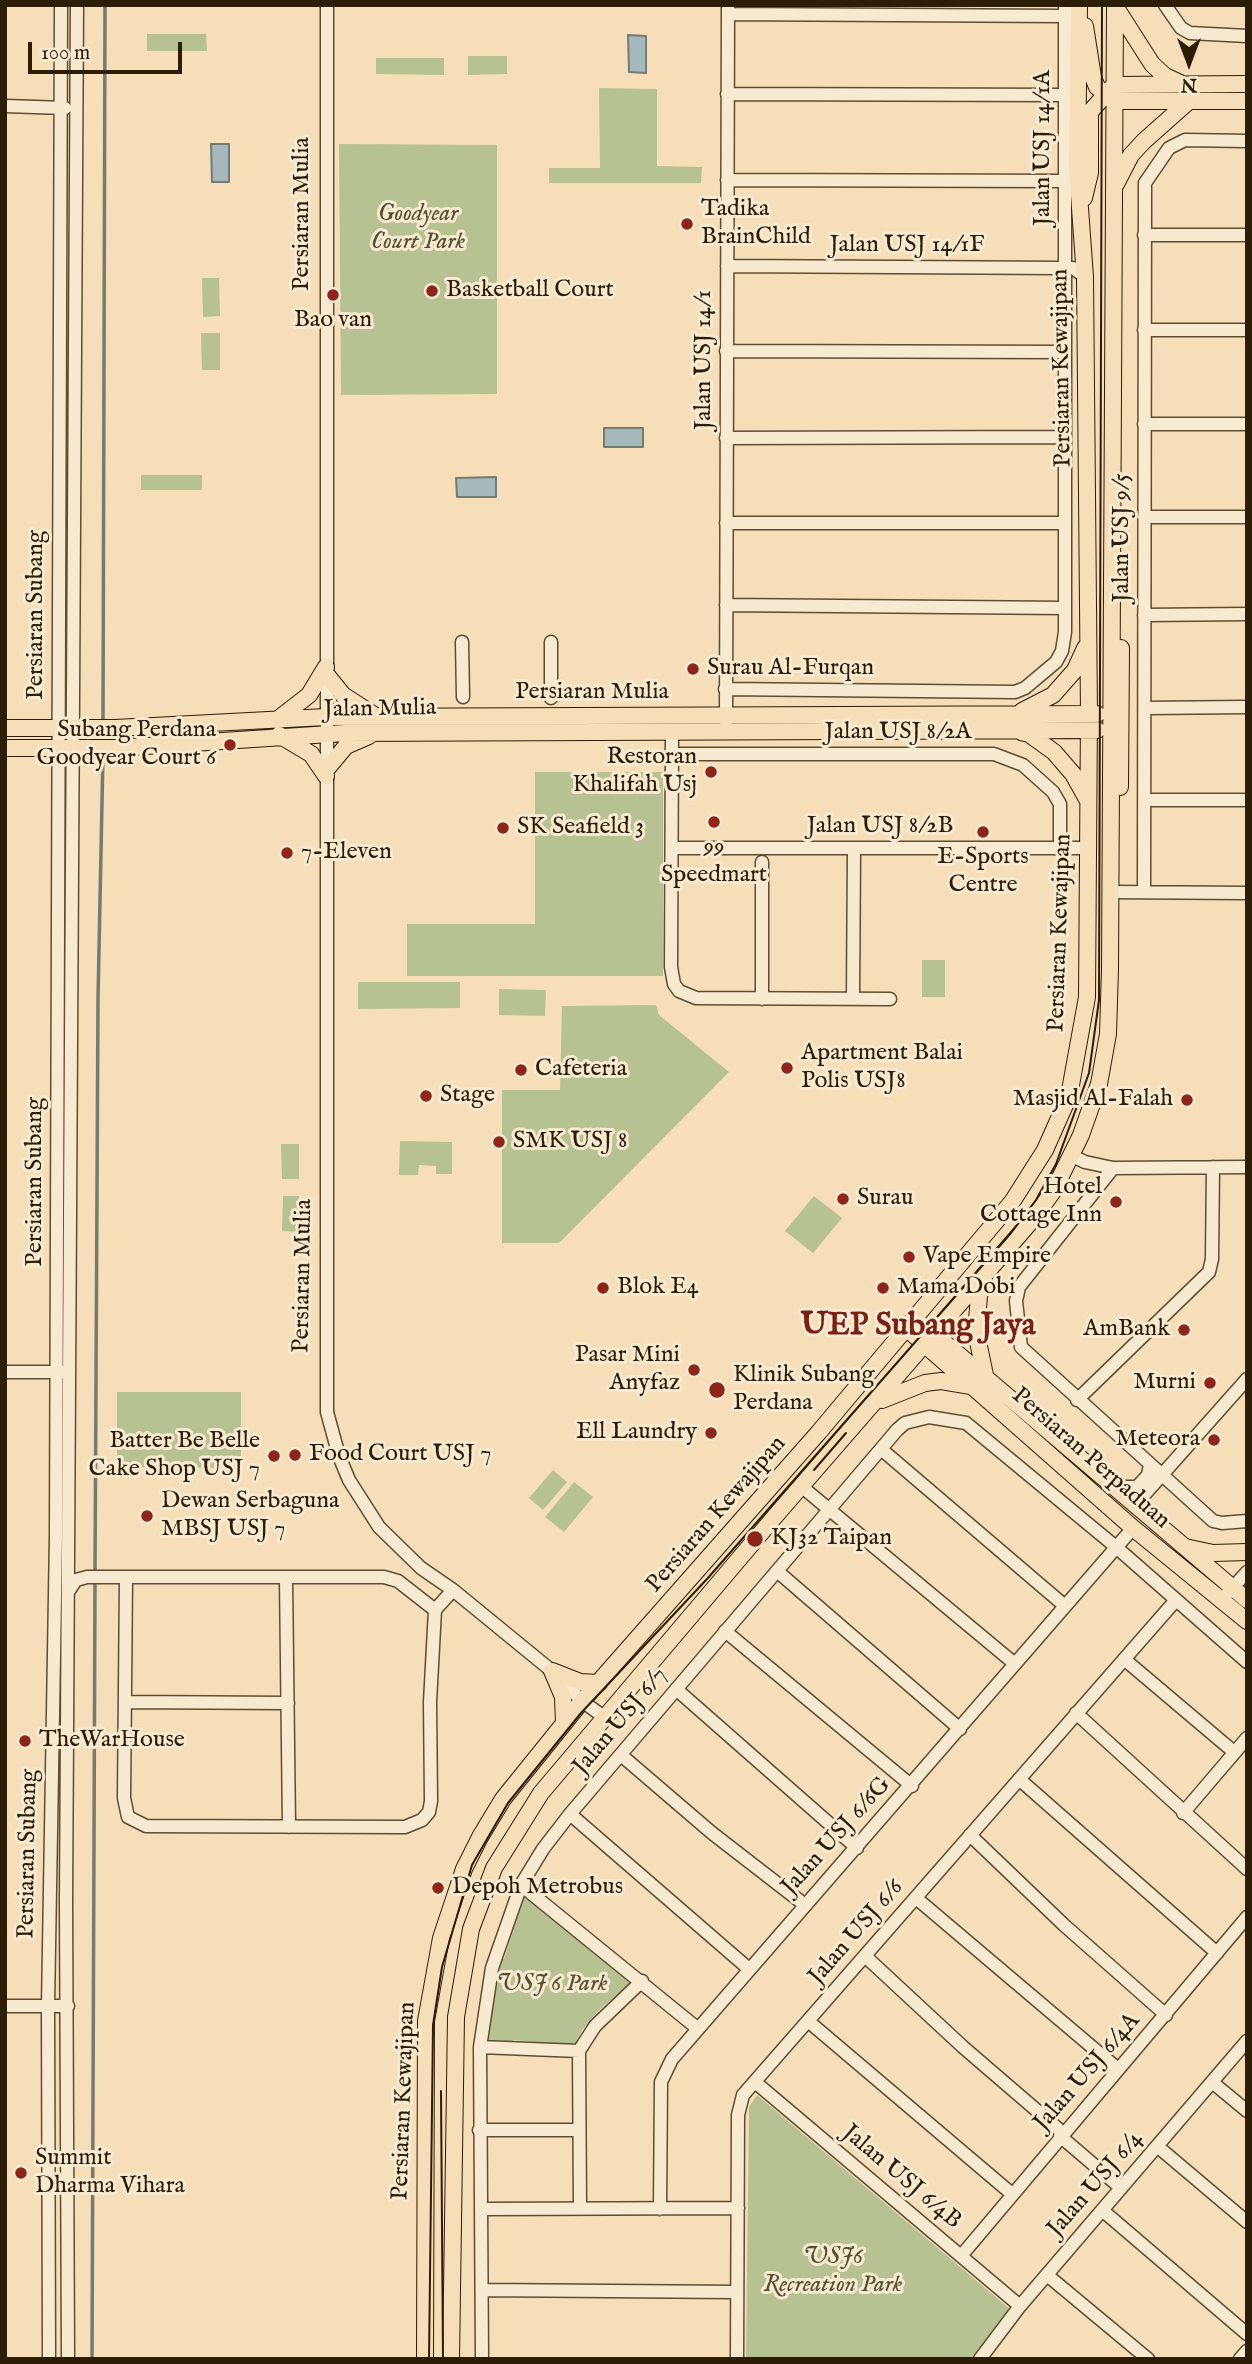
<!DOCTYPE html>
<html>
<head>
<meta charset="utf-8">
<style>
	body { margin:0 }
	#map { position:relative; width:1252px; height:2364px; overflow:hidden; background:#f5deb8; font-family:"IM FELL English",serif }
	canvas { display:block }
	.frame { position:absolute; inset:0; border:7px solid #2d1d06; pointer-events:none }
	.north { position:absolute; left:1154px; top:28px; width:70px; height:70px; -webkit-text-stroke:5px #f8ead1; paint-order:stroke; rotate:180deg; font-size:19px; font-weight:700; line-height:28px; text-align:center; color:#2d1d06 }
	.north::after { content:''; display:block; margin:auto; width:24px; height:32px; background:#2d1d06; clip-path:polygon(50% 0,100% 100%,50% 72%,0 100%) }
	.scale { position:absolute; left:28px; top:42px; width:154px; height:32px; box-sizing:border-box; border:4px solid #2d1d06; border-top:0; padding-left:9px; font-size:21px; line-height:24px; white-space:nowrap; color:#2d1d06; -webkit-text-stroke:5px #f8ead1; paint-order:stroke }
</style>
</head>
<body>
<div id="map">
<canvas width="1252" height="2364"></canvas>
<div class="frame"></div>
<div class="north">N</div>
<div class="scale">100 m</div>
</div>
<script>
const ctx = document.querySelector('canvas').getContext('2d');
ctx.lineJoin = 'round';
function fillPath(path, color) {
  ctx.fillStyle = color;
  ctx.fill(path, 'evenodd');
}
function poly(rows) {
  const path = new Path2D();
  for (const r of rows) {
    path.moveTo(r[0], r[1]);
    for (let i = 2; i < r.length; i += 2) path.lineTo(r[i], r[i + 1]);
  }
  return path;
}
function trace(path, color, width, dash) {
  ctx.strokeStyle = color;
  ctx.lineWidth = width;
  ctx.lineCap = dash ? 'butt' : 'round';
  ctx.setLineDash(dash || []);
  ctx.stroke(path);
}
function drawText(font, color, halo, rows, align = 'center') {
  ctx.font = font + ' "IM FELL English",serif';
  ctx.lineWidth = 6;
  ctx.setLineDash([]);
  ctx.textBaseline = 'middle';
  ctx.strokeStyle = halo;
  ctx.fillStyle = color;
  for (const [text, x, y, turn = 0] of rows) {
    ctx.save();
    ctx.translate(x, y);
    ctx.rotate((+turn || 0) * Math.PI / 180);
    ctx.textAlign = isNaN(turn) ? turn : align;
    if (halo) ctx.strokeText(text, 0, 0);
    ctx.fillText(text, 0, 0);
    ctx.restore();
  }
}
const green = poly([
	[147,34,206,34,207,51,147,51],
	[468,56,507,56,507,74,468,75],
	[376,58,444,58,444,75,376,74],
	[599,88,657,89,657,166,702,167,701,183,549,183,549,168,600,168],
	[339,144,497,145,497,394,341,395],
	[202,278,219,278,220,316,203,317],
	[201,333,220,333,220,370,202,370],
	[141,475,202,475,202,490,141,490],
	[535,772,663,772,663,976,407,976,407,924,535,924],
	[922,960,945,960,945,997,922,997],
	[358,982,460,982,460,1008,358,1009],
	[499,989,546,990,545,1016,499,1015],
	[656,1005,659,1015,729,1072,559,1243,502,1243,502,1090,560,1090,562,1006],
	[400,1141,452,1142,452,1174,436,1174,436,1166,419,1165,418,1175,399,1175],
	[281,1144,299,1144,299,1179,282,1179],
	[283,1196,299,1196,299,1232,282,1231],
	[814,1196,842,1218,813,1253,785,1231],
	[117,1392,241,1392,241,1468,117,1467],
	[553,1470,567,1482,543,1510,529,1498],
	[574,1482,593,1497,564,1532,545,1517],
	[524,1896,632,1981,597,2012,582,2030,575,2045,513,2040,512,2045,483,2043,500,1957,504,1959],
	[757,2095,1011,2310,970,2359,746,2358,749,2107]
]);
const water = poly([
	[628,35,646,36,646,73,629,72,628,35],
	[211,144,229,144,229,182,212,182,211,144],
	[604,428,643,428,643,447,604,447,604,428],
	[496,477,496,497,457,497,456,478,496,477]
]);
const stream = poly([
	[103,722,105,5],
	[95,1573,98,998,103,754],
	[92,2359,95,1580]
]);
const minor = poly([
	[327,5,327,1412,339,1456,349,1480,379,1527,421,1568,453,1590,552,1671,582,1701,604,1717],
	[1165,5,1181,28,1190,33,1247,36],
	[728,14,1065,16],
	[727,94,1065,95],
	[5,106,65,108],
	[727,180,1065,181],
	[1144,235,1247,235],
	[727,266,1065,268,1073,268,1085,277],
	[1144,330,1247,330],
	[726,351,1065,352],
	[1144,424,1247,424],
	[726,438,1065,437],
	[1144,517,1247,517],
	[726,523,1065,523],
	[726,605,1065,608],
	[1144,615,1247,614],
	[462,642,463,697],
	[551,642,551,698],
	[725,689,1015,692,1025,688,1056,662,1062,651,1065,632,1065,5],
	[1145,708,1247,707],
	[726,722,728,5],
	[672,732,671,967,674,984,679,991,696,998,890,999],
	[672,754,994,754,1023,765,1053,792,1060,804,1060,848],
	[1145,800,1247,800],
	[672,848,1088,848],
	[1110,892,1247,893],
	[1144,892,1145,183,1169,148,1185,140,1247,141],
	[762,999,762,862],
	[853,999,854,848],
	[1070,1155,1085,1162,1113,1168,1247,1167],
	[1113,1168,1019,1287,1016,1301,1021,1347,1213,1521,1222,1523,1247,1521],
	[5,1372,64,1372],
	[1077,1400,1209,1272,1212,1259,1213,1167],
	[881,1449,1065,1606],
	[801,1486,1015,1664],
	[1117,1487,1137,1487,1148,1475,1150,1464],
	[1136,1504,1247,1379],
	[777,1571,960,1729],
	[126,1578,124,1798,128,1817,146,1826,405,1827,422,1820,429,1812,431,1801,430,1702,435,1610,453,1590],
	[286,1579,289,1827],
	[68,1592,76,1580,87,1577,384,1577,398,1581,435,1610],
	[1227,1594,1247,1572],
	[725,1631,912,1786],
	[1124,1659,1234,1752],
	[676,1689,857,1848],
	[126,1702,288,1703],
	[1076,1713,1247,1869],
	[621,1755,712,1833,805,1905],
	[1019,1779,1217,1953],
	[1183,1813,1247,1738],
	[570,1814,749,1969],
	[970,1835,1064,1925,1166,2015],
	[521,1885,697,2028],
	[916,1898,1118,2069],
	[865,1956,963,2047,1063,2133],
	[5,2006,68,2006],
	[808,2021,1012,2194],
	[480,2047,579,2051],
	[755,2082,1020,2306],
	[1212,2082,1247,2111],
	[479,2130,579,2130],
	[1060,2136,1121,2188],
	[1157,2146,1247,2222],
	[580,2208,579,2051,595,2026,642,1981],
	[482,2209,738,2208],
	[660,2209,661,2082,672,2059,1133,1528],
	[1102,2210,1247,2334],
	[961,2256,1247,1917],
	[1047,2275,1148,2359],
	[482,2290,737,2292],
	[49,2359,48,2006,56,1536,61,5],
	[68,2359,66,1900,77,5],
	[482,2359,480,2047,492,1968,521,1885,543,1849,570,1814,897,1430,905,1423,929,1417,966,1423,1116,1547,1247,1662],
	[737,2359,738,2115,743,2095,1176,1600],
	[980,2359,1020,2306,1247,2041],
	[1240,2359,1247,2351]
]);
const major = poly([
	[1115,6,1152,64,1165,76,1180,83],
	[1085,26,1093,77,1097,87,1112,100],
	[1114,85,1247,84],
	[1114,101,1247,101],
	[1116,184,1131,155,1144,141,1189,101],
	[1084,198,1090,173,1090,112,1114,85],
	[326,674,343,695,374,715],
	[1022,711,1053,695,1075,670,1085,648],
	[278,719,309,695,326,667],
	[5,728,115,728,326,717,1097,714],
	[1021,732,1029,734,1054,752,1073,774,1087,799],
	[279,735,311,754,326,776],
	[5,748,116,748,345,733,1097,730],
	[326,770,346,746,369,736],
	[1120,787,1121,648],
	[984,1277,979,1296,976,1332,985,1375],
	[925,1326,1247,1600],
	[906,1328,1133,1528,1247,1621],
	[882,1400,925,1383,941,1381,971,1386],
	[1185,1547,1213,1553,1247,1552],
	[552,1671,563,1697,564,1723],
	[552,1671,580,1682,599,1683],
	[425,2359,426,2021,441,1938,464,1869,480,1837,503,1799,582,1701,819,1432,1012,1202,1045,1150,1069,1096,1087,997,1089,714,1085,277,1077,167,1079,5],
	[451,2359,456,2017,471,1929,494,1868,541,1793,777,1514,1033,1219,1054,1190,1081,1135,1099,1084,1108,1034,1110,969,1115,5]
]);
const tram = poly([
	[814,1470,846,1433],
	[441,2091,443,2359],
	[429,2359,433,2025,442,1967,472,1865,508,1803,581,1713,707,1579,1011,1233,1036,1200,1056,1164,1089,1073,1099,1000,1102,5]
]);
const markers = [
	[687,224,7,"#8f2418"],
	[432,291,7,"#8f2418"],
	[333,295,7,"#8f2418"],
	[693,669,7,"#8f2418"],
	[230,745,7,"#8f2418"],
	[711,772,7,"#8f2418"],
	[714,822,7,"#8f2418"],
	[503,828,7,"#8f2418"],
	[983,832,7,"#8f2418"],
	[287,853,7,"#8f2418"],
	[787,1068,7,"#8f2418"],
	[521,1070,7,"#8f2418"],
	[426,1096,7,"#8f2418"],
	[1187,1100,7,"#8f2418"],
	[499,1142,7,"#8f2418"],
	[843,1199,7,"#8f2418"],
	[1116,1202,7,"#8f2418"],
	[909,1257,7,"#8f2418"],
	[603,1288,7,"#8f2418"],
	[883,1288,7,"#8f2418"],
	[1184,1330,7,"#8f2418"],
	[694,1370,7,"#8f2418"],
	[1210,1383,7,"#8f2418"],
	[717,1390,9,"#8f2418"],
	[711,1433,7,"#8f2418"],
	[1214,1440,7,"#8f2418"],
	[295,1455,7,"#8f2418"],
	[274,1456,7,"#8f2418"],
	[147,1516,7,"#8f2418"],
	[755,1539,9,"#8f2418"],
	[25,1741,7,"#8f2418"],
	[438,1888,7,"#8f2418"],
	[21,2173,7,"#8f2418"]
];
const streetNames = [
	["Jalan USJ 14/1A",1044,148,-90],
	["Persiaran Mulia",303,214,-90],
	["Jalan USJ 14/1F",907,246],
	["Jalan USJ 14/1",705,360,-90],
	["Persiaran Kewajipan",1063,368,-91],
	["Jalan USJ 9/5",1123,538,-90],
	["Persiaran Subang",37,615,-90],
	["Persiaran Mulia",592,693],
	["Jalan Mulia",380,710,-1],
	["Jalan USJ 8/2A",898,733],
	["Jalan USJ 8/2B",880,827],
	["Persiaran Kewajipan",1061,933,-88],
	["Persiaran Subang",36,1182,-90],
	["Persiaran Mulia",304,1276,-89],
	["Persiaran Perpaduan",1090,1459,41],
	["Persiaran Kewajipan",717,1515,-49],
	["Jalan USJ 6/7",621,1722,-50],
	["Jalan USJ 6/6G",837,1837,-48],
	["Persiaran Subang",29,1854,-89],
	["Jalan USJ 6/6",857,1933,-49],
	["Jalan USJ 6/4A",1088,2073,-49],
	["Persiaran Kewajipan",405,2101,-88],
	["Jalan USJ 6/4B",901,2178,40],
	["Jalan USJ 6/4",1096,2185,-49]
];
const poiNames = [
	["Tadika",701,210],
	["BrainChild",701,238],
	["Basketball Court",446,291],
	["Bao van",333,321,"center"],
	["Surau Al-Furqan",707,669],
	["Subang Perdana",216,731,"right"],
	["Goodyear Court 6",216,759,"right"],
	["Restoran",697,758,"right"],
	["Khalifah Usj",697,786,"right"],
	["SK Seafield 3",517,828],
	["99",714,848,"center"],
	["Speedmart",714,876,"center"],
	["7-Eleven",301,853],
	["E-Sports",983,858,"center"],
	["Centre",983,886,"center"],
	["Apartment Balai",801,1054],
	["Polis USJ8",801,1082],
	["Cafeteria",535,1070],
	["Stage",440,1096],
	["Masjid Al-Falah",1173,1100,"right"],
	["SMK USJ 8",513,1142],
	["Hotel",1102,1188,"right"],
	["Cottage Inn",1102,1216,"right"],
	["Surau",857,1199],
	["Vape Empire",923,1257],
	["Blok E4",617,1288],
	["Mama Dobi",897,1288],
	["AmBank",1170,1330,"right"],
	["Pasar Mini",680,1356,"right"],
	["Anyfaz",680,1384,"right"],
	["Klinik Subang",733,1376],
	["Perdana",733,1404],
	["Murni",1196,1383,"right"],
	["Ell Laundry",697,1433,"right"],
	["Meteora",1200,1440,"right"],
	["Batter Be Belle",260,1442,"right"],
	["Cake Shop USJ 7",260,1470,"right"],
	["Food Court USJ 7",309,1455],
	["Dewan Serbaguna",161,1502],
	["MBSJ USJ 7",161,1530],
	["KJ32 Taipan",771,1539],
	["TheWarHouse",39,1741],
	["Depoh Metrobus",452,1888],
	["Summit",35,2159],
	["Dharma Vihara",35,2187]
];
const parkNames = [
	["Goodyear",418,215],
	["Court Park",418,243],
	["USJ 6 Park",552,1985],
	["USJ6",833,2258],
	["Recreation Park",833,2286]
];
const districtNames = [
	["UEP Subang Jaya",918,1327]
];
fillPath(green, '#b7c293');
fillPath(water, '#a3b9bb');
trace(water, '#747b73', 2);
trace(stream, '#747b73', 3.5);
trace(minor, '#5f4d32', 15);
trace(major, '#2d1d06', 18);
trace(minor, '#f8ead1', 12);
trace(major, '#f5deb8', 16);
trace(tram, '#2d1d06', 2);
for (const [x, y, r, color] of markers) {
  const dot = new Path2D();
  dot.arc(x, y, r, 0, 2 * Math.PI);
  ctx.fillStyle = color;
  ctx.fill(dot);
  trace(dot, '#f8ead1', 2.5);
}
drawText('24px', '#2d1d06', '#f8ead1', streetNames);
drawText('24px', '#2d1d06', '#f8ead1', poiNames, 'left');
drawText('italic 24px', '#564f30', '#f8ead1', parkNames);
drawText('bold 32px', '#7a1f14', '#f8ead1', districtNames);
</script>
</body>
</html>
